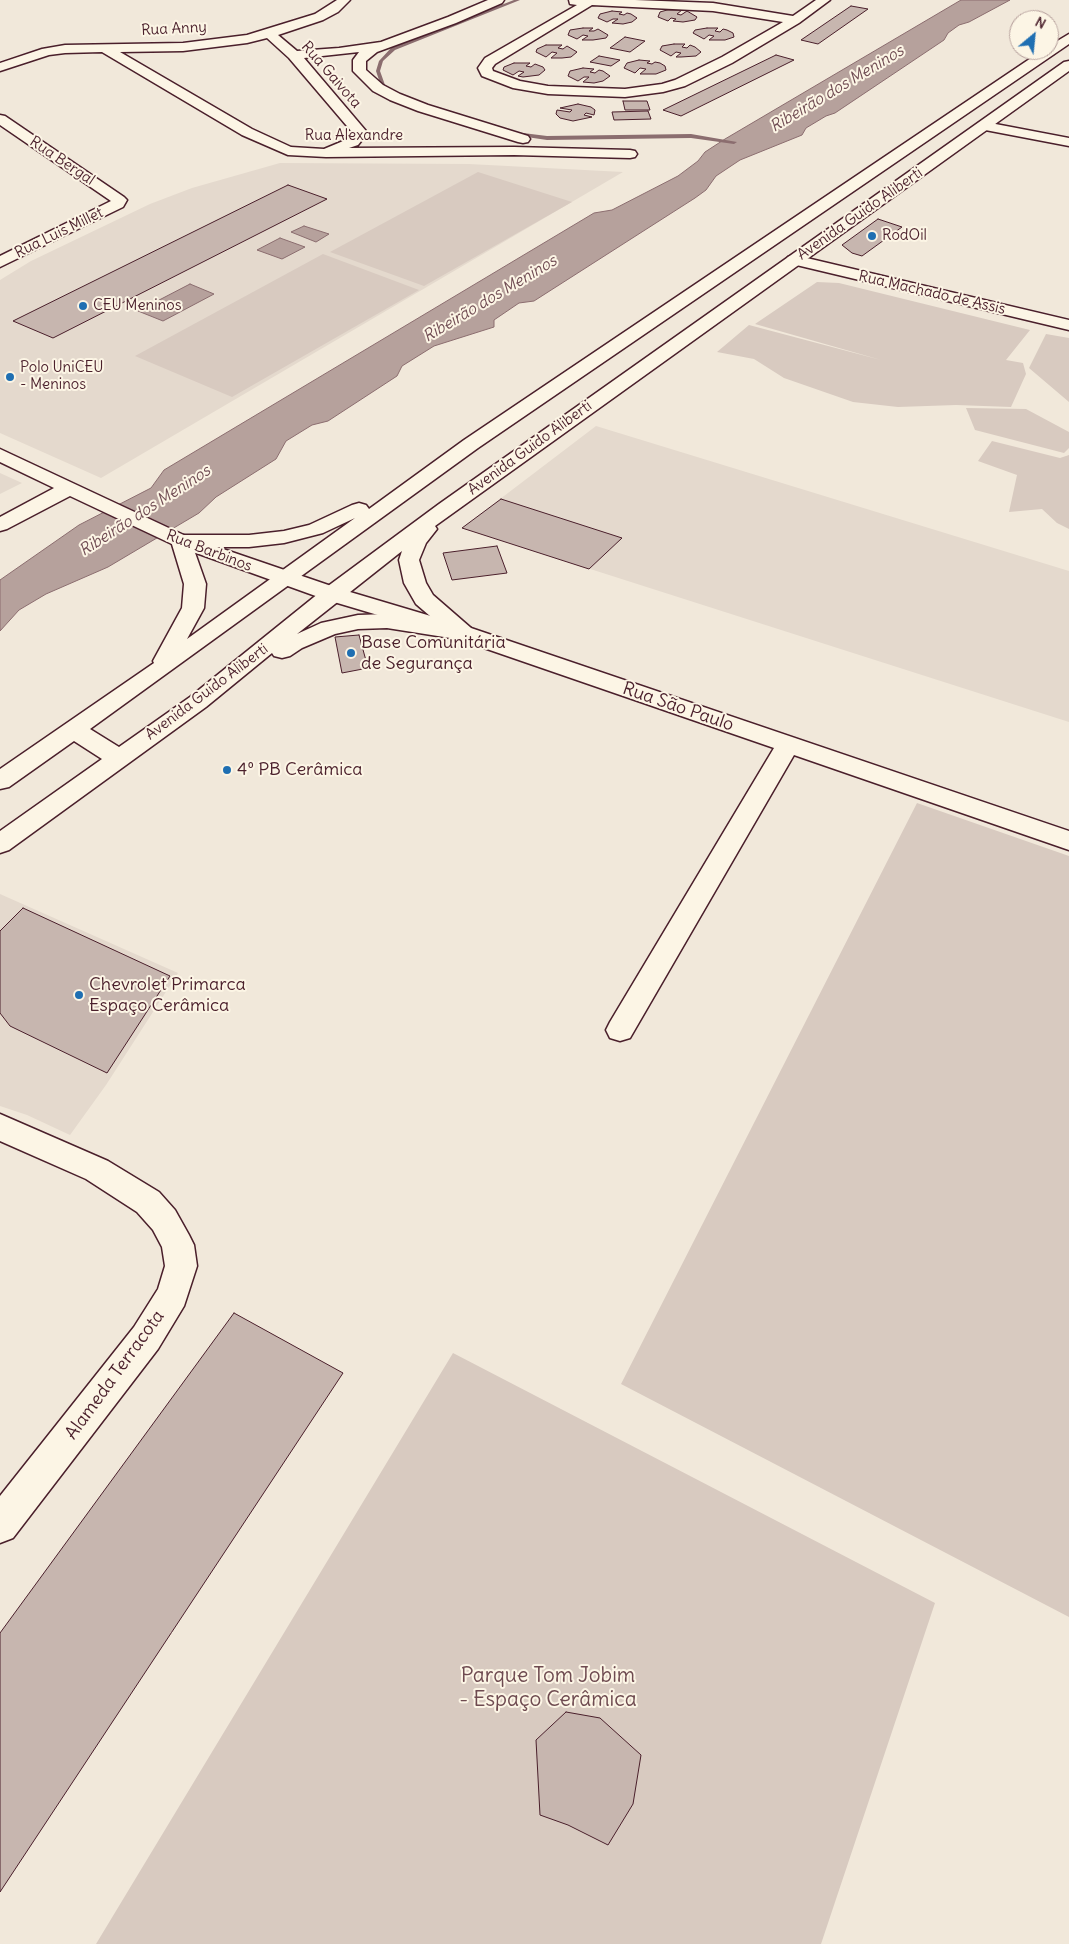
<!DOCTYPE html>
<html>
<head>
<meta charset="utf-8">
<style>
	body { margin:0 }
	#map { position:relative; width:1069px; height:1944px; overflow:hidden; background:#f1e8da; font-family:Delius,sans-serif }
	canvas { display:block }
	.north { position:absolute; left:1009px; top:10px; width:50px; height:50px; box-sizing:border-box; background:#fcf5e5; border:1px solid #b59f9b; border-radius:50%; rotate:28deg; font-size:14px; font-weight:700; line-height:20px; text-align:center; color:#4a1f2b }
	.north::after { content:''; display:block; margin:auto; width:18px; height:22px; background:#1f6fb2; clip-path:polygon(50% 0,100% 100%,50% 72%,0 100%) }
</style>
</head>
<body>
<div id="map">
<canvas width="1069" height="1944"></canvas>
<div class="north">N</div>
</div>
<script>
const ctx = document.querySelector('canvas').getContext('2d');
ctx.lineJoin = 'round';
function fillPath(path, color) {
  ctx.fillStyle = color;
  ctx.fill(path, 'evenodd');
}
function poly(rows) {
  const path = new Path2D();
  for (const r of rows) {
    path.moveTo(r[0], r[1]);
    for (let i = 2; i < r.length; i += 2) path.lineTo(r[i], r[i + 1]);
  }
  return path;
}
function trace(path, color, width, dash) {
  ctx.strokeStyle = color;
  ctx.lineWidth = width;
  ctx.lineCap = dash ? 'butt' : 'round';
  ctx.setLineDash(dash || []);
  ctx.stroke(path);
}
function drawText(font, color, halo, rows, align = 'center') {
  ctx.font = font + ' Delius,sans-serif';
  ctx.lineWidth = 4;
  ctx.setLineDash([]);
  ctx.textBaseline = 'middle';
  ctx.strokeStyle = halo;
  ctx.fillStyle = color;
  for (const [text, x, y, turn = 0] of rows) {
    ctx.save();
    ctx.translate(x, y);
    ctx.rotate((+turn || 0) * Math.PI / 180);
    ctx.textAlign = isNaN(turn) ? turn : align;
    if (halo) ctx.strokeText(text, 0, 0);
    ctx.fillText(text, 0, 0);
    ctx.restore();
  }
}
const built = poly([
	[280,163,469,164,623,172,101,478,0,433,0,280,31,261,150,204,192,188],
	[596,426,1069,571,1069,722,462,528],
	[0,473,22,483,0,494],
	[0,894,178,973,106,1085,70,1135,27,1115,0,1106]
]);
const green = poly([
	[478,172,572,202,424,286,330,252],
	[323,254,419,290,232,397,135,356],
	[817,282,839,283,1030,330,1006,360,1023,363,1026,374,1011,407,956,405,898,407,853,402,784,378,754,359,717,352,749,325,881,360,755,324],
	[1046,334,1069,338,1069,402,1029,368],
	[966,408,1026,409,1069,432,1069,448,1064,453,975,430],
	[992,441,1060,458,1069,455,1069,529,1057,523,1042,509,1009,512,1017,475,978,461],
	[917,803,1069,856,1069,1617,621,1384],
	[453,1353,935,1603,821,1944,96,1944]
]);
const water = poly([
	[961,0,1010,0,969,22,959,25,948,33,944,40,835,113,826,116,806,128,802,135,740,160,716,176,706,190,695,198,534,301,519,303,494,320,494,327,434,346,402,366,397,376,328,421,312,425,286,441,276,459,216,497,199,513,108,567,46,594,19,610,0,631,0,580,79,525,151,488,164,470,594,213,612,210,678,176,698,161,705,152,725,139,961,0],
	[304,226,329,234,316,242,291,232,304,226],
	[280,238,305,247,282,259,257,250,280,238],
	[190,284,214,294,163,321,138,311,190,284]
]);
const stream = poly([
	[514,0,520,0,395,50,383,61,380,71,385,85,395,92,391,93,381,86,376,71,379,61,391,48,514,0],
	[515,132,547,136,691,134,737,142,734,144,691,138,547,140,513,135,515,132]
]);
const building = poly([
	[851,6,868,9,818,44,801,40,851,6],
	[667,10,682,10,677,14,681,15,687,11,697,17,695,20,683,22,673,21,676,19,671,18,668,21,658,17,660,12,667,10],
	[612,11,622,12,619,14,624,15,627,13,631,14,637,18,632,22,623,24,612,23,618,19,613,19,607,22,598,18,600,14,612,11],
	[583,28,593,28,589,31,594,31,598,29,608,35,606,38,593,40,582,40,588,36,583,35,577,39,568,35,570,30,583,28],
	[707,28,718,28,715,31,720,32,723,29,727,30,733,33,734,37,725,40,709,40,714,36,709,35,704,39,693,33,695,30,707,28],
	[625,37,645,41,630,52,610,48,625,37],
	[674,44,685,44,682,47,687,48,690,45,695,47,701,52,696,56,681,57,676,57,681,53,676,52,671,56,660,50,662,46,674,44],
	[546,45,562,45,558,48,563,49,567,46,577,52,571,57,562,58,551,58,557,53,552,52,546,57,536,52,537,49,546,45],
	[776,55,794,60,681,116,663,110,776,55],
	[599,56,620,60,611,66,590,62,599,56],
	[639,60,650,61,647,63,652,64,655,62,660,63,665,66,666,70,656,74,640,74,646,69,640,68,635,73,624,68,627,63,639,60],
	[514,63,530,63,526,66,531,67,535,64,543,67,545,70,539,75,523,77,518,76,524,72,519,71,513,75,503,70,504,67,514,63],
	[583,68,594,69,590,72,595,73,599,70,603,71,610,76,603,81,594,83,583,82,589,77,584,77,578,81,568,76,570,71,583,68],
	[623,101,647,101,650,110,625,110,623,101],
	[578,104,591,107,595,110,594,115,586,113,584,115,592,117,573,121,560,118,556,114,557,110,570,112,572,110,560,108,578,104],
	[648,111,651,119,614,120,612,112,648,111],
	[288,185,327,199,53,338,13,321,288,185],
	[878,219,902,227,862,256,852,253,842,245,878,219],
	[501,499,622,538,589,569,462,528,501,499],
	[497,546,507,573,452,580,443,553,497,546],
	[359,635,368,668,342,673,335,637,359,635],
	[23,908,170,976,107,1073,10,1026,0,1013,0,931,23,908],
	[234,1313,343,1373,0,1892,0,1633,234,1313],
	[566,1712,600,1718,641,1755,633,1804,608,1845,568,1825,540,1815,536,1740,566,1712]
]);
const minor = poly([
	[337,0,350,0,338,12,323,20,278,35,297,51,339,48,381,42,448,17,488,0,504,0,502,3,456,23,377,52,366,61,366,70,383,85,400,94,428,105,528,136,530,139,528,142,523,143,518,142,418,111,390,100,373,91,353,71,353,60,359,52,304,58,366,131,366,135,358,145,349,148,514,147,630,150,635,151,637,154,635,157,630,158,514,155,326,157,288,155,242,135,102,52,65,53,49,55,0,71,0,63,42,49,65,45,183,43,247,35,315,14,337,0],
	[267,38,289,58,352,132,348,139,324,149,291,147,252,129,120,52,183,51,247,43,267,38],
	[569,0,635,0,713,3,793,16,816,0,830,0,799,23,732,63,685,86,663,92,625,97,548,94,513,88,482,76,478,68,485,58,577,5,570,4,569,0],
	[592,5,713,11,783,22,722,57,675,80,662,84,625,89,548,86,520,81,493,71,492,68,495,64,592,5],
	[0,115,5,116,124,197,127,200,123,207,0,267,0,256,111,201,0,125,0,115],
	[985,122,1069,138,1069,146,980,129,978,126,980,123,985,122],
	[794,255,1069,320,1069,330,788,263,786,260,788,257,794,255],
	[0,449,188,537,340,589,471,628,1069,831,1069,850,794,755,630,1038,620,1041,610,1038,606,1030,610,1022,774,748,455,638,324,599,174,545,70,496,7,529,0,531,0,517,54,488,0,462,0,449],
	[0,1114,108,1161,159,1192,175,1210,189,1235,194,1245,197,1266,184,1306,158,1349,13,1538,0,1543,0,1496,134,1327,158,1289,165,1266,162,1247,153,1230,137,1212,86,1179,0,1141,0,1114]
]);
const major = poly([
	[1069,34,1069,44,478,448,90,729,119,747,190,697,324,589,439,504,1064,62,1069,61,1069,71,435,526,437,529,426,543,419,560,426,583,433,595,471,628,474,633,471,638,463,640,387,628,358,629,335,634,302,648,290,656,282,658,274,656,272,653,206,707,9,850,0,853,0,831,102,759,74,741,9,787,0,789,0,769,154,663,153,661,182,608,184,584,171,541,174,537,181,535,249,535,284,531,309,525,352,505,359,503,366,505,369,509,464,440,1043,50,1049,50,1049,46,1069,34],
	[355,518,187,639,204,608,206,584,193,547,249,547,284,543,323,533,355,518],
	[402,551,399,560,404,583,416,604,437,622,387,614,358,615,321,623,297,634,402,551]
]);
const markers = [
	[872,236,5,"#1f6fb2"],
	[83,306,5,"#1f6fb2"],
	[10,377,5,"#1f6fb2"],
	[351,653,5,"#1f6fb2"],
	[227,770,5,"#1f6fb2"],
	[79,995,5,"#1f6fb2"]
];
const farStreetnames = [
	["Rua Anny",174,29,-3],
	["Rua Gaivota",331,75,49],
	["Rua Alexandre",354,136],
	["Rua Bergal",62,161,34],
	["Avenida Guido Aliberti",860,214,-35],
	["Rua Luis Millet",59,233,-26],
	["Rua Machado de Assis",932,293,13],
	["Avenida Guido Aliberti",530,448,-36],
	["Rua Barbinos",209,551,21],
	["Avenida Guido Aliberti",207,692,-37]
];
const farPoinames = [
	["RodOil",882,236],
	["CEU Meninos",93,306],
	["Polo UniCEU",20,368],
	["- Meninos",20,385]
];
const farWaternames = [
	["Ribeirão dos Meninos",837,89,-31],
	["Ribeirão dos Meninos",490,299,-31],
	["Ribeirão dos Meninos",145,511,-33]
];
const poiNames = [
	["Base Comunitária",361,643],
	["de Segurança",361,664],
	["4º PB Cerâmica",237,770],
	["Chevrolet Primarca",89,985],
	["Espaço Cerâmica",89,1006]
];
const streetNames = [
	["Rua São Paulo",678,707,19],
	["Alameda Terracota",115,1375,-54]
];
const nearParknames = [
	["Parque Tom Jobim",548,1676],
	["- Espaço Cerâmica",548,1700]
];
fillPath(built, '#e4d9cd');
fillPath(green, '#d8cac0');
fillPath(water, '#b6a19c');
trace(water, '#8b6d6f', 1);
fillPath(stream, '#8b6d6f');
fillPath(building, '#c7b6af');
trace(building, '#4a1f2b', 1);
trace(minor, '#4a1f2b', 3);
trace(major, '#4a1f2b', 3);
fillPath(minor, '#fcf5e5');
fillPath(major, '#fcf5e5');
for (const [x, y, r, color] of markers) {
  const dot = new Path2D();
  dot.arc(x, y, r, 0, 2 * Math.PI);
  ctx.fillStyle = color;
  ctx.fill(dot);
  trace(dot, '#fcf5e5', 2);
}
drawText('15px', '#4a1f2b', '#fcf5e5', farStreetnames);
drawText('15px', '#4a1f2b', '#fcf5e5', farPoinames, 'left');
drawText('italic 16px', '#704c53', '#fcf5e5', farWaternames);
drawText('18px', '#4a1f2b', '#fcf5e5', poiNames, 'left');
drawText('18px', '#4a1f2b', '#fcf5e5', streetNames);
drawText('21px', '#6e4a50', '#fcf5e5', nearParknames);
</script>
</body>
</html>
